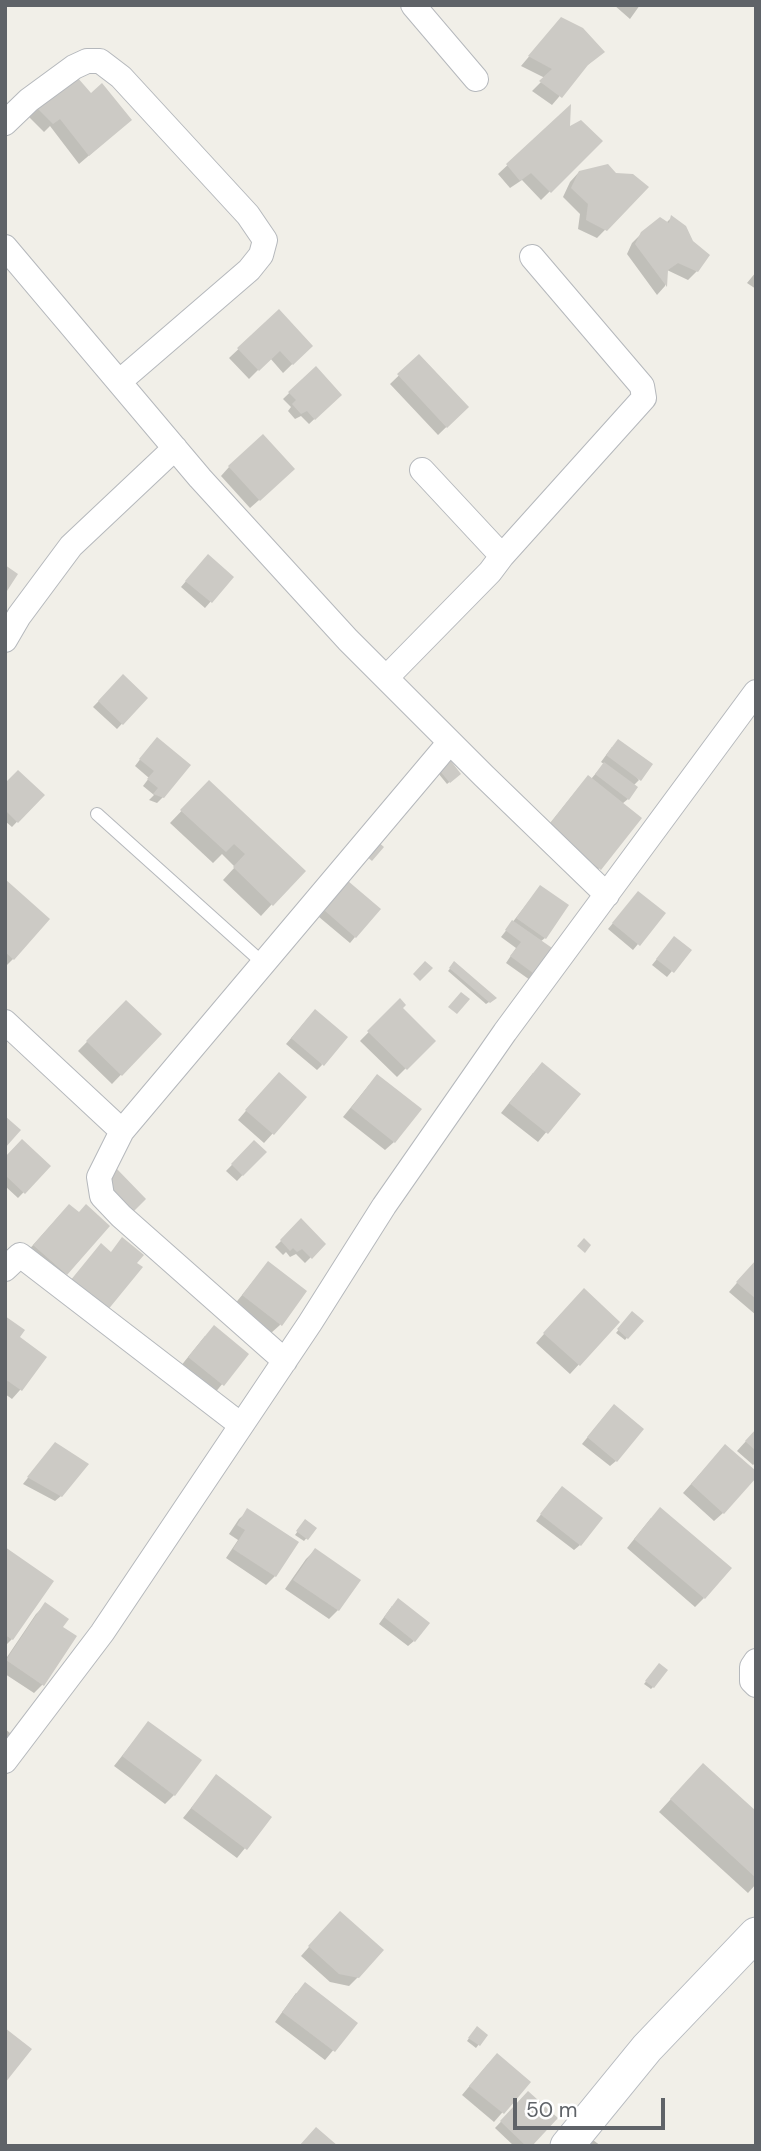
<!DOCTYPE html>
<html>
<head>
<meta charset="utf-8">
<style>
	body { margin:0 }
	#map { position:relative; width:761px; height:2151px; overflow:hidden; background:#f1efe8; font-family:"DM Sans",sans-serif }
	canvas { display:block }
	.frame { position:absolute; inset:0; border:7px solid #5f6368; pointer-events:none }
	.scale { position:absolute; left:513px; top:2098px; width:152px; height:32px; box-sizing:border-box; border:4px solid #5f6368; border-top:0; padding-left:9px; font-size:21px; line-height:24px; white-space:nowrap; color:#5f6368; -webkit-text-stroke:5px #fff; paint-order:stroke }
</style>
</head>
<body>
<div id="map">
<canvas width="761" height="2151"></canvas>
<div class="frame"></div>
<div class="scale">50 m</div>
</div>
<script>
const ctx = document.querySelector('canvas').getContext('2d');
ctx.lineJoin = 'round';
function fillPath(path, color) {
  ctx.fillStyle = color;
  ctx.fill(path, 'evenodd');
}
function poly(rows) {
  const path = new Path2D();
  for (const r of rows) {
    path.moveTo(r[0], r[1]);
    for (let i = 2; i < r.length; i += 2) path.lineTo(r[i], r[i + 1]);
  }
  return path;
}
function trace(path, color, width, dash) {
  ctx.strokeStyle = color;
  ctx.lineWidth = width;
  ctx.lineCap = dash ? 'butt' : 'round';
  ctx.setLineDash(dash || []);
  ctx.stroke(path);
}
const shadow = poly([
	[614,5,640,5,630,19],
	[553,28,602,52,582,70,552,105,532,91,545,78,521,66],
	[77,79,121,128,79,164,50,126,44,132,28,116],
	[569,108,569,130,601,141,541,200,522,180,510,188,498,174],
	[579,172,615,175,647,187,597,238,578,229,580,214,563,197,570,182],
	[672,217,697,271,688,280,667,270,665,286,657,295,627,254,632,243,642,233,666,223],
	[756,272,756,289,747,283],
	[279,311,311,346,283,373,270,358,249,379,229,358],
	[419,356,467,407,438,435,390,384],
	[315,368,340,395,309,424,301,416,295,419,288,411,291,407,283,399],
	[229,467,284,478,250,508,221,476],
	[202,562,232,577,205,608,181,587],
	[123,676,146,698,117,729,93,707],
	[151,745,163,797,157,803,149,800,154,795,143,786,149,778,135,766],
	[612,747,639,780,633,786,628,799,622,804,640,818,591,878,539,837,580,786,591,779,604,764,601,762],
	[450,763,459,774,447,784,438,773],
	[209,782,272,904,261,916,223,880,235,867,222,854,213,863,170,823],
	[5,786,42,795,12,827,5,821],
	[5,881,13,959,5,967],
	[540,887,545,938,540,942,553,951,530,980,506,963,516,948,501,937],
	[343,889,355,937,350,943,319,917],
	[633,899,638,944,633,950,608,929],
	[669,944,672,971,667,977,652,965],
	[454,964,492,1000,486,1004,448,971],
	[400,1000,400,1008,433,1041,397,1077,360,1041],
	[126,1002,160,1034,112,1084,78,1051],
	[309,1017,322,1065,317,1070,286,1044],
	[533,1073,578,1094,538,1142,501,1113],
	[270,1083,305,1098,264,1143,238,1120],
	[369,1085,394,1142,385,1150,343,1117],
	[254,1142,264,1152,237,1181,226,1171],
	[5,1159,49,1166,18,1198,5,1186],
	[78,1214,108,1226,57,1283,25,1254,60,1215],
	[301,1221,324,1244,305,1263,296,1254,290,1257,286,1252,283,1255,275,1247],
	[756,1261,756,1315,729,1292],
	[268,1263,280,1325,271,1333,234,1305],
	[575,1299,618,1322,570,1374,536,1343],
	[632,1313,641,1321,625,1340,616,1333],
	[5,1318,17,1338,44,1357,20,1390,12,1399,5,1394],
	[205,1336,247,1354,214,1394,180,1367],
	[608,1412,616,1461,610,1466,582,1444],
	[756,1430,756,1462,753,1465,737,1451],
	[50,1450,61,1496,55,1501,23,1484],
	[716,1456,723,1513,714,1521,683,1493],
	[556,1494,580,1545,574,1550,536,1521],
	[248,1511,275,1576,266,1585,226,1558,238,1540,229,1534,239,1519],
	[651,1518,704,1598,695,1607,627,1548],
	[303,1524,315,1528,304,1541,295,1535],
	[5,1549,12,1639,5,1646],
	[315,1550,358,1580,338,1610,329,1619,285,1589,306,1559],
	[45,1605,61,1627,43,1684,34,1693,5,1674,5,1660,36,1614],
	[392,1606,414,1641,408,1646,379,1624],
	[657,1668,653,1687,651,1689,644,1684],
	[148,1723,174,1795,165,1804,114,1766],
	[5,1729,10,1733,5,1740],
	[216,1777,270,1817,237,1858,183,1818],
	[691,1777,756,1814,756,1884,748,1893,659,1812],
	[331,1922,358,1977,349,1986,330,1982,301,1956],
	[296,1993,356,2023,325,2060,275,2022],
	[475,2030,486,2035,476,2048,467,2041],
	[488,2064,529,2082,494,2122,462,2095],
	[528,2093,529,2146,514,2146,495,2128],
	[589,2137,601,2146,581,2146]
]);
const building = poly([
	[561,17,583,28,605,52,588,65,562,98,539,81,552,69,528,56],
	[77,77,91,93,102,83,132,120,89,156,60,119,53,124,35,106],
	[571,104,570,126,581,120,603,141,551,193,531,173,520,181,506,164],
	[608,164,616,173,633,174,649,187,607,231,586,220,588,204,571,188,579,171],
	[671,215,686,226,693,241,710,255,698,272,678,263,668,270,667,287,635,244,641,232,660,217,669,223],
	[279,309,313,346,293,365,280,351,259,371,237,348],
	[419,354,469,407,447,428,397,374],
	[316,366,342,395,315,420,307,411,301,414,292,404,296,400,288,392],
	[263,434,295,469,260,501,228,466],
	[208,554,234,577,212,603,185,581],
	[5,565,18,574,5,594],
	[123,674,148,698,123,725,98,701],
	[157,737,191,765,164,798,153,794,158,788,147,779,154,771,139,759],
	[618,739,653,764,641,781,606,755],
	[451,761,461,774,450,783,439,770],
	[604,762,638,787,629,800,595,774],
	[18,770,45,795,18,823,5,810,5,783],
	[588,775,642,818,601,870,547,827],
	[209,780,306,871,273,906,233,867,245,854,234,844,226,852,180,810],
	[377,841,384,847,372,861,365,855],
	[5,879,50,919,14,960,5,952],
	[348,881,381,909,356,938,324,910],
	[540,885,569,905,546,939,516,918],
	[638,891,666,913,640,946,612,923],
	[512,920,555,950,537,976,510,956,521,942,505,930],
	[674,936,692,950,674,973,656,959],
	[425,961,433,968,420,981,413,974],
	[454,961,497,998,490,1003,449,968],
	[461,992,470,999,457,1014,448,1007],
	[400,998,406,1005,403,1008,436,1041,407,1070,367,1031],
	[126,1000,162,1034,122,1076,86,1041],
	[315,1009,348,1037,324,1066,291,1038],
	[542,1062,581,1094,548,1134,509,1103],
	[279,1072,307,1097,274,1135,245,1110],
	[377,1074,422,1109,395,1143,351,1108],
	[5,1116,21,1130,5,1148],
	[22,1139,51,1166,25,1194,5,1175,5,1157],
	[254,1140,267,1152,243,1176,231,1164],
	[116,1168,146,1199,133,1212,103,1181],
	[69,1204,79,1212,86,1204,110,1226,67,1275,33,1245],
	[301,1218,326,1244,312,1259,302,1249,297,1252,293,1248,290,1251,280,1240],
	[122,1237,144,1255,137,1263,143,1267,107,1311,70,1281,101,1243,111,1252],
	[584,1238,591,1245,585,1253,577,1246],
	[756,1260,756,1299,736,1282],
	[268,1261,307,1291,282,1326,242,1295],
	[584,1288,620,1322,580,1366,543,1333],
	[632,1311,644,1321,628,1339,617,1329],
	[5,1316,25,1330,20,1337,47,1357,22,1391,5,1379],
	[214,1325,249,1354,224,1386,188,1357],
	[614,1404,644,1429,617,1462,587,1437],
	[756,1429,756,1451,745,1441],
	[55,1442,89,1464,62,1497,27,1477],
	[725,1444,756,1471,756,1478,724,1514,691,1484],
	[562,1486,603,1518,581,1546,540,1514],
	[660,1507,732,1568,705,1599,634,1539],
	[247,1508,299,1542,276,1577,233,1549,245,1530,237,1525],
	[305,1519,317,1528,308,1540,296,1531],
	[5,1547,54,1581,13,1640,5,1635],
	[315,1548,361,1580,339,1611,293,1580],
	[398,1598,430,1623,415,1642,384,1617],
	[45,1602,69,1619,63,1627,77,1636,44,1686,6,1660],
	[659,1663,668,1670,654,1688,645,1681],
	[148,1721,202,1760,175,1796,122,1756],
	[703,1763,756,1811,756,1878,670,1799],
	[216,1774,272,1817,247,1850,191,1808],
	[340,1911,384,1950,359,1978,339,1974,308,1946],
	[305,1982,358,2023,335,2052,282,2012],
	[477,2026,488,2035,480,2046,468,2038],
	[5,2028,32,2049,5,2083],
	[497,2053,531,2082,504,2114,469,2086],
	[528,2091,558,2118,532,2146,526,2146,500,2121],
	[316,2127,338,2146,299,2146]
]);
const lane = poly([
	[97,814,264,964]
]);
const street = poly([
	[413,5,476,79],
	[5,123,29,100,74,67,87,61,100,61,121,77,248,215,265,240,261,255,249,270,119,382],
	[5,247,200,478,348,640,484,776,607,895],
	[502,556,644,398,642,386,532,257],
	[5,640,19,616,71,546,175,448],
	[386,678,490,572,502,556,422,470],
	[5,1022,122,1131],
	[5,1269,20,1255,241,1425],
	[285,1361,121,1216,102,1196,99,1177,122,1131,450,742],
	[756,1661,752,1667,752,1681,756,1685],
	[5,1761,102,1633,310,1323,384,1206,505,1032,756,692]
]);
const secondary = poly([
	[567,2146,647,2048,756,1934]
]);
fillPath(shadow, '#0003');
fillPath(building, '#cccac5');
trace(lane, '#b5b8bc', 14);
trace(street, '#b5b8bc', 26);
trace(secondary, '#b6babf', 35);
trace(lane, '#fff', 12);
trace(street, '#fff', 24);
trace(secondary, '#fff', 33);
</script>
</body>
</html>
